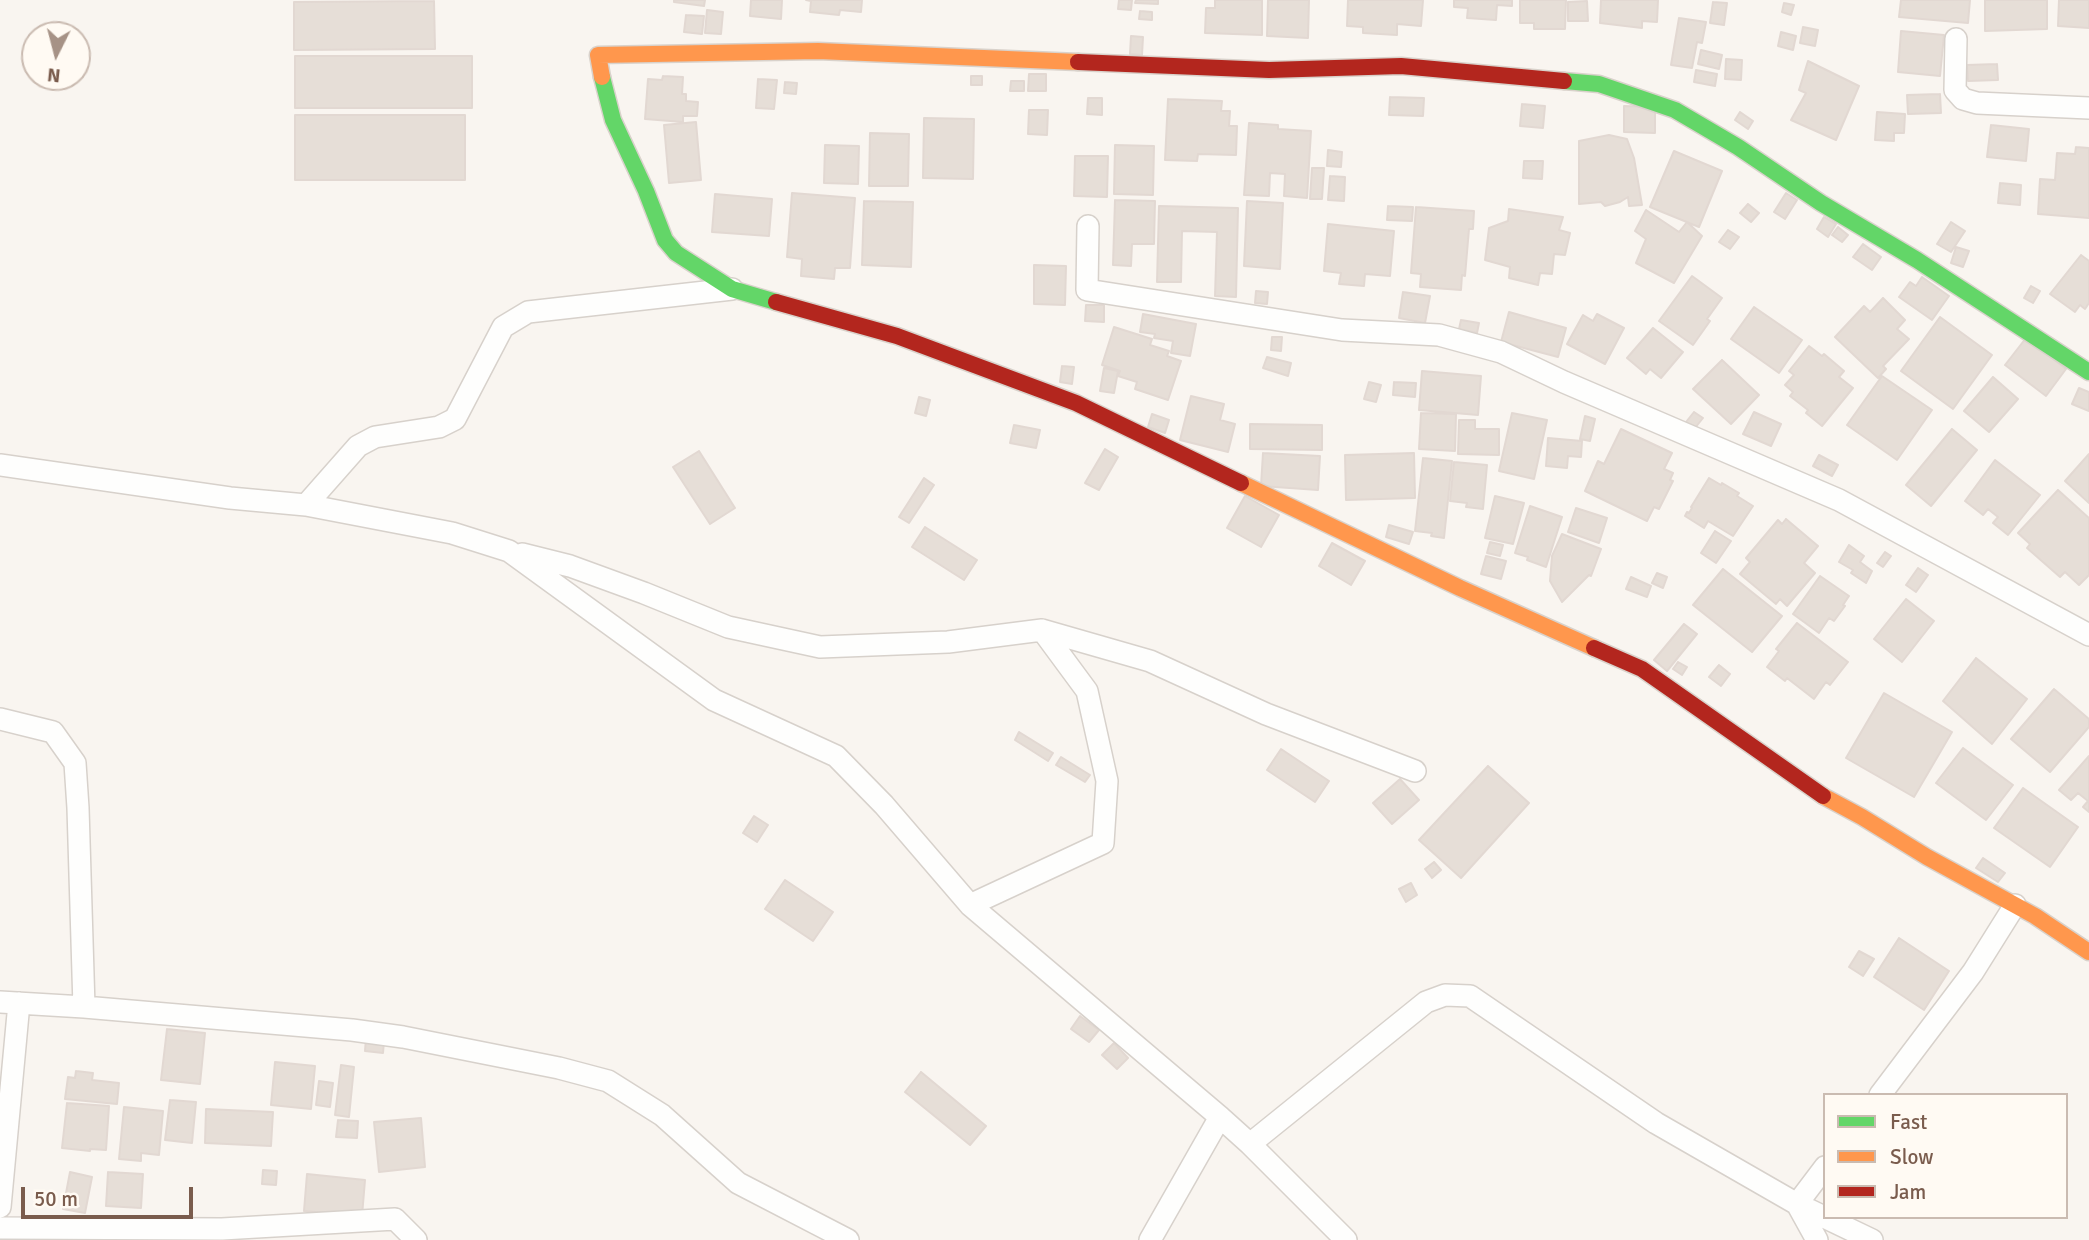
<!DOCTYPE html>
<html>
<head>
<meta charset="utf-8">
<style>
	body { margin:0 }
	#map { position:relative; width:2089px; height:1240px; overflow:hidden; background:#f9f5f0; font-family:Signika,sans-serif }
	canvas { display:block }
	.legend { position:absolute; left:1823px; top:1093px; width:245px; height:126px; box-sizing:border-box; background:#fffaf3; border:2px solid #cabbb1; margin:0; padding:9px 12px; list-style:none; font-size:21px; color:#7a5c4d }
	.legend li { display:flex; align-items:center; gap:14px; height:35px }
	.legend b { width:35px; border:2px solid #cabbb1 }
	.north { position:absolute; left:21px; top:21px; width:70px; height:70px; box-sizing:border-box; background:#fffaf3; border:2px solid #cabbb1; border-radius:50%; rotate:186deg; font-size:19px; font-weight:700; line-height:28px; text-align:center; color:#7a5c4d }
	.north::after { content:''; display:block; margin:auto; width:24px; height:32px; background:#a69286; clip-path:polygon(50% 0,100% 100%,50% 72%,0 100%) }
	.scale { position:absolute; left:21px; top:1187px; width:172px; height:32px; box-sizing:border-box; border:4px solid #7a5c4d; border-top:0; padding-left:9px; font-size:21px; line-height:24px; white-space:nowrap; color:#7a5c4d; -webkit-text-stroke:5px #fffaf3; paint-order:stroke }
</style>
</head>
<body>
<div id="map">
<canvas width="2089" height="1240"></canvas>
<ul class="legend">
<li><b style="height:9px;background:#63d668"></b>Fast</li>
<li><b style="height:9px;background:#ff974d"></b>Slow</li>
<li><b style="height:9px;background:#b3261e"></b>Jam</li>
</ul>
<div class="north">N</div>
<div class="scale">50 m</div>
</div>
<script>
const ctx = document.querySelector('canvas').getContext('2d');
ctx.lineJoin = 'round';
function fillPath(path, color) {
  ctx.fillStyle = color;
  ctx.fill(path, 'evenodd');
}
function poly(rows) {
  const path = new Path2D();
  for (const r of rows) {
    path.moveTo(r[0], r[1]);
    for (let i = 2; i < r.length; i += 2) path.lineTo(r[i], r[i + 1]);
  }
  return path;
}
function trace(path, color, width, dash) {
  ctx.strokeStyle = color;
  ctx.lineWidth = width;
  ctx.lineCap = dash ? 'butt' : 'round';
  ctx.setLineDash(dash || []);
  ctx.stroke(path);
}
const building = poly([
	[674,0,705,0,704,6,674,2,674,0],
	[751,0,782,0,781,19,750,16,751,0],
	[806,0,862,0,861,12,840,10,839,15,810,12,811,1,806,0],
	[1119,0,1132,0,1131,10,1118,9,1119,0],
	[1136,0,1158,0,1158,4,1135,3,1136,0],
	[1215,0,1262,0,1262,35,1205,33,1206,8,1215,8,1215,0],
	[1268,0,1309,0,1308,38,1267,36,1268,0],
	[1348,0,1423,0,1421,26,1397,24,1397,35,1363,33,1363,27,1347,26,1348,0],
	[1454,0,1512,0,1512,6,1497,5,1496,20,1467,18,1468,8,1454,7,1454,0],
	[1520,0,1566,0,1565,29,1534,29,1534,23,1520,23,1520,0],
	[1601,0,1658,0,1657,22,1642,21,1642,28,1600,23,1601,0],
	[1901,0,1970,0,1968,23,1899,17,1901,0],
	[1985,0,2047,0,2047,29,1985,31,1985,0],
	[2059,0,2089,0,2089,28,2058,26,2059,0],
	[434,1,435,49,294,50,294,2,434,1],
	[1587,1,1588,21,1568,21,1568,2,1587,1],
	[1713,2,1727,3,1724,25,1710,23,1713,2],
	[1784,3,1794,5,1791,15,1782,12,1784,3],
	[707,10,723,12,721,34,705,33,707,10],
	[1140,11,1152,12,1152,20,1139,19,1140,11],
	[686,15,704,16,702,34,684,32,686,15],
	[1679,18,1706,22,1702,43,1697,42,1692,68,1671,65,1679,18],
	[1803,27,1818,30,1815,46,1800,43,1803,27],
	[1901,31,1944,35,1940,76,1898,72,1901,31],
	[1781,32,1796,36,1793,50,1778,46,1781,32],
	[1131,36,1143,37,1142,55,1130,54,1131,36],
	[1701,50,1722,55,1719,69,1698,64,1701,50],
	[295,56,472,56,472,108,295,108,295,56],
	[1726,59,1742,60,1741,80,1725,79,1726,59],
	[1808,61,1859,86,1836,140,1791,120,1806,93,1799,90,1808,61],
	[1997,64,1998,80,1968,81,1967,65,1997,64],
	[1696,70,1717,74,1715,86,1694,82,1696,70],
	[1029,74,1046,74,1046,91,1028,91,1029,74],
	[663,76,683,77,682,94,686,94,686,101,698,102,697,116,683,116,683,122,645,119,648,79,662,80,663,76],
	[971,76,982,76,982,85,971,85,971,76],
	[758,79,777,80,774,109,756,108,758,79],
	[1011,81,1024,81,1024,91,1010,91,1011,81],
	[785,82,797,83,796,94,784,93,785,82],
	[1940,94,1941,113,1908,114,1907,95,1940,94],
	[1390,97,1424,98,1423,116,1389,115,1390,97],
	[1088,98,1102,98,1102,115,1087,114,1088,98],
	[1168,99,1222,101,1221,111,1230,111,1229,126,1237,126,1236,155,1198,154,1197,161,1165,160,1168,99],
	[1522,104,1545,106,1543,128,1520,126,1522,104],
	[1624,106,1655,107,1655,133,1624,132,1624,106],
	[1029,110,1048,110,1047,135,1028,134,1029,110],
	[1740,112,1753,121,1748,129,1735,120,1740,112],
	[1877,112,1905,114,1904,133,1894,133,1894,141,1875,140,1877,112],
	[295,115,465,115,465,180,295,180,295,115],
	[924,118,974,119,973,179,923,178,924,118],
	[696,122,701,180,669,183,664,125,696,122],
	[1249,123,1278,125,1278,129,1311,131,1307,198,1284,196,1285,174,1270,173,1269,196,1244,195,1249,123],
	[1991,125,2029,129,2026,161,1987,157,1991,125],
	[870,133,909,134,908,186,869,186,870,133],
	[1609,135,1627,139,1634,158,1642,205,1629,206,1628,197,1620,202,1605,206,1601,202,1579,204,1579,141,1609,135],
	[825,145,859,146,858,184,824,183,825,145],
	[1115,145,1154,146,1153,195,1114,194,1115,145],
	[2076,147,2089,148,2089,218,2038,214,2040,179,2055,180,2057,153,2075,154,2076,147],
	[1328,150,1342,152,1341,167,1327,166,1328,150],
	[1674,151,1722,171,1699,227,1650,207,1674,151],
	[1075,156,1108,156,1107,197,1074,196,1075,156],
	[1524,161,1543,161,1542,179,1523,178,1524,161],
	[1312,168,1324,168,1322,199,1310,199,1312,168],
	[1330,176,1345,177,1344,201,1328,200,1330,176],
	[2000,183,2021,185,2020,205,1998,203,2000,183],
	[792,193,855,198,850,268,835,268,834,279,801,276,802,259,787,257,792,193],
	[1786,193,1797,200,1785,219,1774,212,1786,193],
	[715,194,772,199,769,236,712,232,715,194],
	[1115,200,1155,201,1154,244,1132,244,1131,266,1113,265,1115,200],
	[864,201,913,202,911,267,862,265,864,201],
	[1247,201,1283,203,1280,269,1244,266,1247,201],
	[1748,204,1759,213,1751,222,1740,213,1748,204],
	[1159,206,1238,208,1236,297,1215,296,1217,232,1182,231,1181,282,1157,282,1159,206],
	[1388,206,1413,207,1412,221,1387,220,1388,206],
	[1416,207,1474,211,1473,229,1469,229,1465,276,1462,275,1461,290,1420,287,1421,274,1411,273,1416,207],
	[1509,209,1563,217,1559,230,1570,233,1565,255,1554,254,1552,274,1540,273,1538,285,1509,278,1510,267,1485,260,1489,228,1508,221,1509,209],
	[1646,210,1679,232,1687,222,1702,236,1674,283,1636,263,1646,239,1635,231,1646,210],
	[1824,217,1836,224,1828,237,1817,229,1824,217],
	[1951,222,1965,231,1951,252,1937,244,1951,222],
	[1328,224,1394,231,1390,276,1365,274,1364,286,1339,284,1341,273,1324,271,1328,224],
	[1838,227,1848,235,1842,242,1832,235,1838,227],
	[1728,230,1739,237,1730,249,1719,242,1728,230],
	[1863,244,1881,257,1872,270,1853,257,1863,244],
	[1956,247,1969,251,1963,267,1951,263,1956,247],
	[2081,255,2089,261,2089,303,2085,309,2080,305,2075,312,2050,294,2081,255],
	[1034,265,1066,266,1065,305,1034,304,1034,265],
	[1692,276,1722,298,1707,319,1710,321,1693,345,1659,321,1692,276],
	[1922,277,1949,296,1932,320,1899,297,1910,282,1916,286,1922,277],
	[2031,286,2040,291,2033,303,2024,298,2031,286],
	[1256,291,1268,292,1267,304,1255,303,1256,291],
	[1403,292,1430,296,1425,323,1399,318,1403,292],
	[1883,298,1905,320,1897,329,1909,339,1883,366,1886,369,1878,378,1835,337,1864,306,1870,312,1883,298],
	[1086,305,1104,305,1104,322,1085,321,1086,305],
	[1754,307,1802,340,1779,373,1731,339,1754,307],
	[1509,312,1566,328,1558,357,1501,342,1509,312],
	[1143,314,1196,324,1190,356,1171,353,1173,341,1154,338,1155,334,1140,332,1143,314],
	[1597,314,1624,328,1605,364,1567,344,1583,315,1593,321,1597,314],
	[1940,317,1992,355,1953,409,1901,371,1940,317],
	[1461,320,1479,323,1477,333,1459,329,1461,320],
	[1114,327,1152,339,1150,345,1169,351,1167,356,1181,361,1168,400,1135,389,1137,382,1118,376,1120,371,1102,365,1114,327],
	[1653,328,1683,352,1661,378,1650,369,1646,374,1627,358,1653,328],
	[1272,337,1282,337,1281,351,1271,350,1272,337],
	[2026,338,2066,369,2046,396,2005,365,2026,338],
	[1809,346,1822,356,1824,354,1844,371,1839,377,1853,388,1822,426,1806,413,1808,410,1790,396,1793,392,1785,385,1794,375,1789,371,1809,346],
	[1267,357,1291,363,1288,376,1263,368,1267,357],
	[1722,360,1759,395,1731,424,1693,389,1722,360],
	[1062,366,1074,367,1072,384,1060,382,1062,366],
	[1104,368,1118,371,1114,393,1100,391,1104,368],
	[1422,371,1481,376,1478,415,1419,410,1422,371],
	[1882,376,1932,410,1897,460,1847,425,1882,376],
	[1993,377,2018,399,1989,432,1964,411,1993,377],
	[1369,382,1381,385,1376,402,1364,399,1369,382],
	[1394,382,1416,383,1415,397,1393,395,1394,382],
	[2079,388,2089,392,2089,411,2072,404,2079,388],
	[1191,396,1224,404,1220,420,1235,424,1228,452,1180,440,1191,396],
	[919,397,930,400,926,416,915,413,919,397],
	[1694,412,1703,418,1695,428,1686,422,1694,412],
	[1754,412,1781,424,1771,446,1743,434,1754,412],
	[1421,413,1456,414,1455,451,1419,449,1421,413],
	[1512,413,1547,420,1534,479,1499,471,1512,413],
	[1152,414,1169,420,1165,433,1148,427,1152,414],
	[1585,416,1595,419,1590,441,1580,439,1585,416],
	[1459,420,1475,420,1475,429,1499,429,1499,455,1458,454,1459,420],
	[1250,424,1322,425,1322,450,1250,449,1250,424],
	[1014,425,1040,430,1036,448,1010,443,1014,425],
	[1621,429,1672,453,1664,469,1673,473,1670,480,1673,481,1659,509,1654,507,1647,521,1585,491,1598,461,1604,464,1621,429],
	[1952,429,1977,450,1931,506,1906,485,1952,429],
	[1548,438,1582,441,1581,457,1568,456,1567,468,1546,466,1548,438],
	[1105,449,1118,457,1099,490,1085,483,1105,449],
	[699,451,735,508,710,524,673,467,699,451],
	[1263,453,1320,456,1318,490,1261,486,1263,453],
	[1414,453,1415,498,1346,500,1345,455,1414,453],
	[2089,454,2089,503,2065,481,2089,454],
	[1819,455,1838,465,1832,476,1813,466,1819,455],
	[1423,458,1452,461,1444,538,1431,536,1432,533,1415,531,1423,458],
	[1995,460,2040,495,2008,535,1993,523,1998,517,1988,509,1983,515,1965,501,1995,460],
	[1454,462,1487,465,1483,509,1466,507,1467,503,1450,501,1454,462],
	[924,478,934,485,909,523,899,517,924,478],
	[1709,478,1721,485,1722,483,1739,493,1737,496,1753,506,1733,536,1708,521,1704,528,1685,516,1687,512,1689,513,1692,508,1691,507,1709,478],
	[2058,490,2089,518,2089,575,2079,585,2065,572,2060,577,2027,548,2030,544,2018,533,2058,490],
	[1245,496,1279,515,1261,547,1227,528,1245,496],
	[1495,496,1524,503,1513,544,1485,538,1495,496],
	[1530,506,1562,517,1546,567,1527,560,1528,557,1515,553,1530,506],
	[1576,508,1607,518,1599,543,1568,532,1576,508],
	[1786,519,1818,546,1804,563,1815,573,1787,606,1780,599,1776,604,1740,574,1750,562,1746,558,1778,520,1782,524,1786,519],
	[1389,525,1413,532,1409,544,1386,537,1389,525],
	[925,527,977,560,964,580,912,547,925,527],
	[1715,531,1731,541,1716,563,1701,553,1715,531],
	[1562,534,1601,549,1591,576,1589,575,1562,602,1550,581,1552,556,1562,534],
	[1490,542,1503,545,1500,556,1487,553,1490,542],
	[1332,543,1365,561,1351,585,1319,566,1332,543],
	[1849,545,1864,556,1860,562,1872,571,1866,583,1851,573,1853,570,1839,562,1849,545],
	[1885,552,1891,556,1883,567,1877,563,1885,552],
	[1486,556,1506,561,1501,579,1481,574,1486,556],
	[1918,568,1928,575,1916,592,1906,585,1918,568],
	[1723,569,1782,616,1752,652,1693,605,1723,569],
	[1657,573,1667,577,1663,588,1652,583,1657,573],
	[1820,576,1849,596,1843,605,1845,606,1834,621,1829,618,1819,633,1793,614,1820,576],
	[1631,577,1651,586,1647,597,1626,589,1631,577],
	[1906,599,1934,621,1902,662,1874,639,1906,599],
	[1797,623,1848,662,1830,685,1826,682,1814,699,1787,678,1785,681,1767,667,1779,651,1776,649,1797,623],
	[1684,624,1697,634,1667,671,1654,660,1684,624],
	[1976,658,2027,699,1992,744,1943,701,1976,658],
	[1678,662,1687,667,1682,675,1673,669,1678,662],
	[1719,665,1730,674,1721,686,1709,677,1719,665],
	[2054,689,2089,719,2089,727,2050,772,2011,739,2054,689],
	[1884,693,1952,732,1914,797,1846,758,1884,693],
	[1019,732,1053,753,1048,761,1015,740,1019,732],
	[1963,748,2013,785,1986,820,1936,783,1963,748],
	[1281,749,1329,781,1315,802,1267,770,1281,749],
	[2089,756,2089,812,2083,807,2088,801,2078,793,2071,800,2059,790,2089,756],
	[1061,757,1090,775,1085,782,1056,765,1061,757],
	[1488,766,1529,803,1461,878,1419,840,1488,766],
	[1400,779,1419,800,1392,824,1373,803,1400,779],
	[2023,788,2078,827,2050,867,1994,828,2023,788],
	[754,816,768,825,757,842,743,833,754,816],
	[1983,858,2005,873,1998,882,1976,868,1983,858],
	[1434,862,1441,870,1432,878,1425,869,1434,862],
	[785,880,833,912,813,941,765,909,785,880],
	[1411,883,1417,895,1406,902,1399,889,1411,883],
	[1899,938,1949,971,1924,1010,1874,977,1899,938],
	[1859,951,1874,959,1863,976,1849,967,1859,951],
	[1080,1016,1099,1030,1089,1042,1071,1029,1080,1016],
	[167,1029,205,1033,200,1084,161,1080,167,1029],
	[366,1038,384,1041,383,1053,365,1051,366,1038],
	[1114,1043,1128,1058,1117,1069,1102,1055,1114,1043],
	[275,1062,315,1066,311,1109,271,1105,275,1062],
	[341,1065,354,1067,349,1117,335,1115,341,1065],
	[76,1071,93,1073,92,1080,119,1083,117,1104,65,1099,68,1077,75,1078,76,1071],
	[921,1072,986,1126,970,1145,905,1092,921,1072],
	[319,1081,333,1083,330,1107,316,1105,319,1081],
	[170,1100,196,1102,192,1143,165,1140,170,1100],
	[67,1103,109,1106,106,1150,90,1149,90,1151,62,1148,67,1103],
	[124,1107,163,1111,159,1155,141,1153,141,1161,119,1159,124,1107],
	[206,1109,273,1112,271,1146,205,1143,206,1109],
	[421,1118,425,1167,379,1172,374,1122,421,1118],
	[338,1120,358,1121,357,1138,336,1137,338,1120],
	[263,1170,277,1171,276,1185,262,1184,263,1170],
	[70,1172,92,1177,85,1213,63,1209,70,1172],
	[108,1172,143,1174,141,1208,106,1206,108,1172],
	[307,1174,365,1180,362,1216,304,1211,307,1174]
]);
const street = poly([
	[1956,39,1955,90,1963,99,1977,103,2089,108],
	[1088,226,1087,290,1342,330,1439,335,1501,352,1564,382,1839,500,2089,635],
	[0,465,230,498,306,505,452,533,509,551,714,700,836,756,884,805,970,905,1220,1117,1250,1144,1346,1240],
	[306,505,358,446,375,437,439,427,455,419,503,327,528,312,732,289],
	[522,554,570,566,644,593,728,627,820,647,948,642,1042,630,1150,661,1266,714,1415,771],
	[0,719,53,732,75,763,78,808,84,1007],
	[970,905,1103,843,1107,781,1087,691,1042,630],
	[0,1002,84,1007,352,1030,403,1037,559,1068,608,1081,662,1115,738,1183,848,1240],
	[1880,1095,1973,972,2015,905],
	[1250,1144,1426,1002,1445,995,1470,996,1656,1123,1797,1204,1872,1240],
	[0,1207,19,1003],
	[0,1228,222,1229,395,1219,416,1240],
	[1150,1240,1220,1117],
	[1817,1240,1797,1204,1825,1167]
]);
const fast = poly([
	[602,77,613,120,646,191,665,240,676,253,732,289,776,302],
	[1564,81,1599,84,1675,110,1738,147,1821,203,1917,260,2089,372]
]);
const slow = poly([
	[602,77,598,55,818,51,1078,62],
	[1241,483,1460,588,1594,648],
	[1823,796,1862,817,1927,857,2035,916,2089,952]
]);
const jam = poly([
	[1078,62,1269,70,1401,66,1564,81],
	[776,302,897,336,1076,403,1241,483],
	[1594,648,1642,669,1823,796]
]);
fillPath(building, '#e6ded7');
trace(building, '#e2d8d2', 2);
trace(street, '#d7d1cb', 24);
trace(fast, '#d9d2cb', 19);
trace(slow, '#d9d2cb', 19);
trace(jam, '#d9d2cb', 19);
trace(street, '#fefefd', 21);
trace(fast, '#63d668', 16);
trace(slow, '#ff974d', 16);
trace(jam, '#b3261e', 16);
</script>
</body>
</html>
